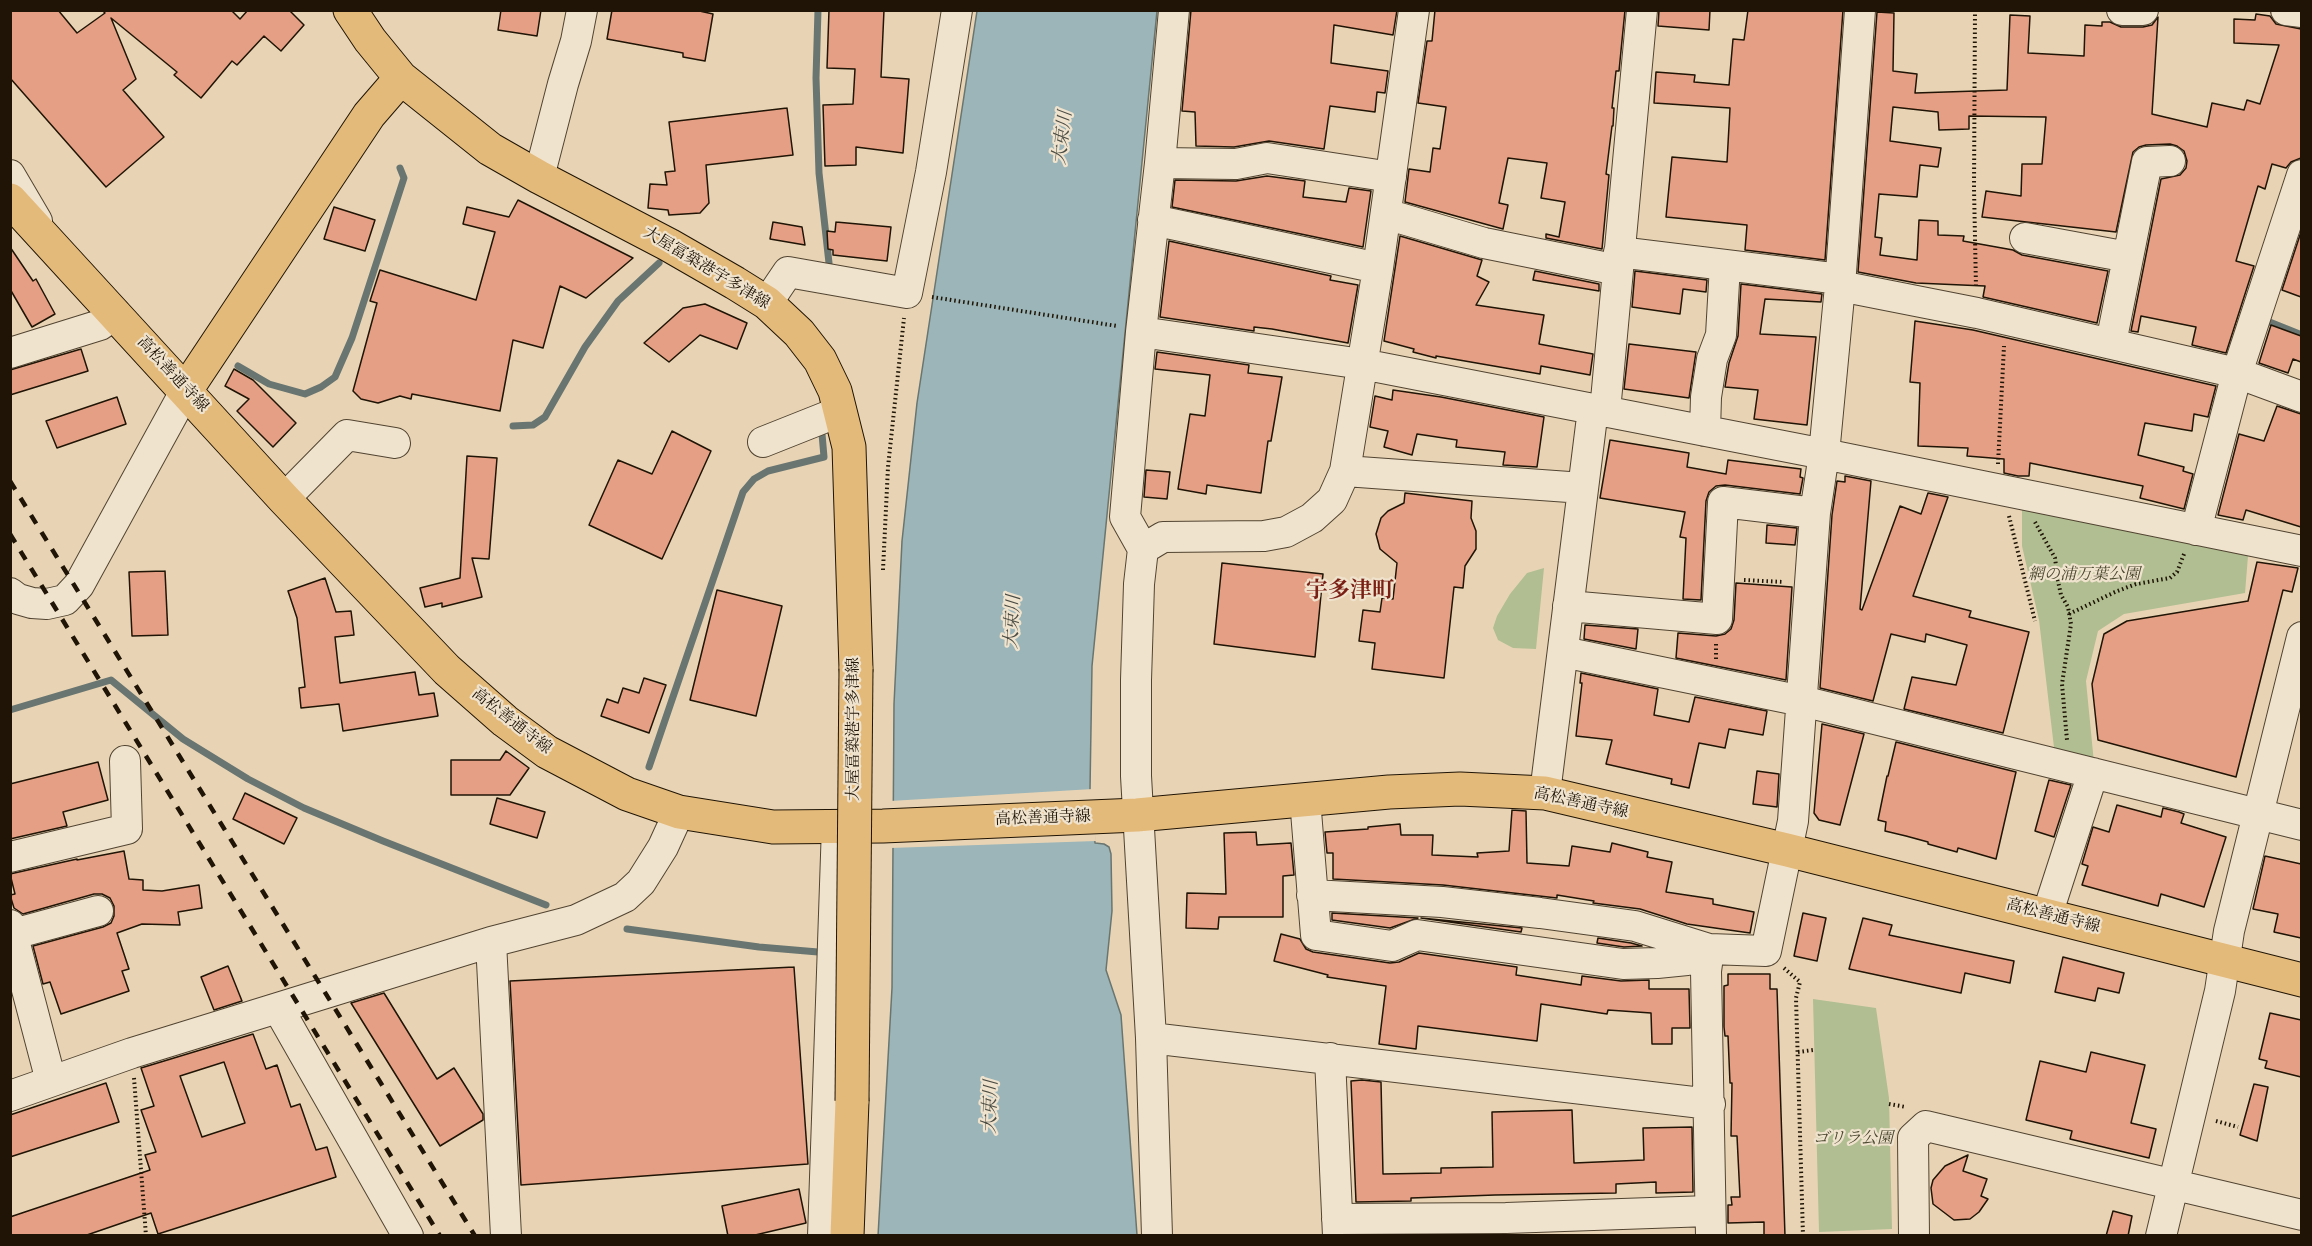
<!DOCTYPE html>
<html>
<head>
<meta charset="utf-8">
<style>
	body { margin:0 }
	#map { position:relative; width:2312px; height:1246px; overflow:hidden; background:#e8d4b4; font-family:"IM FELL English",serif }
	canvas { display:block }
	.frame { position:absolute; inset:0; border:12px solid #1f1405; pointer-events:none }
</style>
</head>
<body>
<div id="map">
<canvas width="2312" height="1246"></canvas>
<div class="frame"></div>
</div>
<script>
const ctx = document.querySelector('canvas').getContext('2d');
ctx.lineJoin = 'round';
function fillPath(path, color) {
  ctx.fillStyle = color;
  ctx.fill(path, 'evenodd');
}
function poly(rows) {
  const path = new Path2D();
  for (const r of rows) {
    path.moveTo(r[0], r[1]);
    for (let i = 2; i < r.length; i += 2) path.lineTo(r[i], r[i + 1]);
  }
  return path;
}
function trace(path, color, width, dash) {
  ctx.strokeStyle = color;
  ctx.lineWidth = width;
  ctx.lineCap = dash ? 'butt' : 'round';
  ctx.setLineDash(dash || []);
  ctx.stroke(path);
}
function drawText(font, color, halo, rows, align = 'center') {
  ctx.font = font + ' "IM FELL English","Noto Serif JP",serif';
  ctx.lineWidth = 4.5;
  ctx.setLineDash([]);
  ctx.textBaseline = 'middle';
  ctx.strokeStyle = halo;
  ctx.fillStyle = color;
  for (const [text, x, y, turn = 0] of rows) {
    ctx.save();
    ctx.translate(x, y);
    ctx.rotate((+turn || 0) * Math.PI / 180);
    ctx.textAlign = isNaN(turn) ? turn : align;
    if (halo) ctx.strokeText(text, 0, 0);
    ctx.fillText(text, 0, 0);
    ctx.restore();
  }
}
const green = poly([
	[2022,507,2248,556,2245,593,2124,614,2098,631,2086,681,2094,763,2055,756,2039,620,2022,546],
	[1544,568,1536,649,1513,648,1498,640,1493,628,1497,616,1510,594,1527,573],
	[1813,999,1876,1008,1889,1098,1892,1229,1819,1232]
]);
const water = poly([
	[977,11,1157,11,1092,666,1090,789,1095,843,1104,844,1109,847,1111,854,1112,911,1106,970,1121,1015,1137,1235,878,1236,892,988,894,704,902,541,917,403,977,11]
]);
const pier = poly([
	[1093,789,1096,841,890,848,890,801]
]);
const stream = poly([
	[818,10,816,78,819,173,829,263],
	[2267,321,2302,335],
	[238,366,269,384,305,394,321,387,335,377,352,338,404,178,400,168],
	[513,426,533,425,545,417,585,347,618,301,659,263],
	[10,710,111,680,183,739,248,779,304,808,383,841,546,905],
	[649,767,743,492,754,479,768,471,824,457,822,434],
	[627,929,759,947,818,952]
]);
const building = poly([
	[10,10,58,10,77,33,105,13,102,10,231,10,240,19,248,10,289,10,304,25,281,51,264,36,237,65,232,61,201,98,174,75,177,72,111,18,136,79,123,90,164,137,106,187,10,78,10,10],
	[501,10,541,10,537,36,498,30,501,10],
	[612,10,695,10,713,14,705,61,683,57,683,53,607,39,612,10],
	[829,10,884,10,881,77,909,79,903,153,856,147,856,165,825,166,823,105,853,104,855,69,827,68,829,10],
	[1191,10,1397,10,1393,35,1334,25,1331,63,1388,71,1385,93,1377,92,1375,112,1330,106,1324,149,1269,141,1234,147,1196,146,1195,112,1182,111,1191,10],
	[1435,10,1625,10,1619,71,1616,71,1612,108,1614,108,1613,126,1612,126,1606,174,1609,175,1602,249,1546,238,1546,234,1559,237,1565,202,1541,198,1547,163,1508,158,1499,203,1508,205,1503,229,1405,202,1409,169,1430,172,1433,148,1440,149,1446,107,1418,103,1427,41,1432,41,1435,10],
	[1659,10,1710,10,1709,30,1658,26,1659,10],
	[1748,10,1843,10,1825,260,1745,250,1747,225,1666,217,1672,157,1727,162,1730,108,1654,103,1656,72,1695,75,1694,82,1729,85,1733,39,1744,40,1748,10],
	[1877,12,1894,13,1893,71,1917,74,1915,93,2007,90,2010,15,2030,16,2028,53,2084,56,2085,25,2102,26,2102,22,2110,22,2121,27,2143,27,2152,25,2158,17,2152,114,2207,127,2212,103,2244,110,2247,100,2260,104,2279,45,2234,43,2234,19,2255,20,2256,14,2270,16,2276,24,2301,29,2301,158,2291,162,2286,168,2272,164,2265,189,2258,186,2236,261,2254,266,2226,353,2192,345,2196,327,2141,316,2138,332,2131,331,2161,179,2180,175,2186,168,2187,161,2184,151,2177,146,2170,144,2146,145,2139,147,2133,152,2116,232,1982,217,1986,191,2021,196,2022,164,2042,164,2046,117,1969,116,1969,129,1939,130,1938,112,1893,107,1890,141,1941,148,1938,167,1920,165,1917,197,1879,194,1875,237,1882,238,1880,255,1917,260,1919,220,1938,221,1938,235,1964,236,1963,241,2013,250,2022,255,2108,271,2097,323,1983,297,1985,286,1916,283,1858,272,1877,12],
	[787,108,793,155,706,165,709,203,700,213,669,215,668,210,648,208,650,184,667,185,665,172,675,171,669,122,787,108],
	[1267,176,1305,181,1303,197,1346,202,1349,188,1371,191,1363,247,1172,207,1175,180,1236,181,1267,176],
	[518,200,633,258,586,298,560,286,543,348,513,340,500,411,412,394,411,399,400,396,378,403,361,399,353,391,377,303,370,301,380,270,476,300,495,232,463,224,467,207,509,217,518,200],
	[334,207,375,220,365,251,324,239,334,207],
	[773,222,802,227,805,245,770,239,773,222],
	[836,222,891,227,887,261,833,255,833,250,828,249,827,231,835,232,836,222],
	[2301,232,2301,297,2282,290,2301,232],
	[1400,236,1482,260,1477,276,1489,282,1476,305,1544,315,1539,344,1593,354,1590,375,1541,366,1540,374,1436,356,1436,358,1413,352,1414,349,1384,341,1400,236],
	[1169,241,1331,276,1330,280,1358,285,1348,343,1272,329,1254,327,1254,331,1160,317,1169,241],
	[10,247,33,281,36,279,55,314,32,327,10,289,10,247],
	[1535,271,1599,284,1599,291,1533,280,1535,271],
	[1635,271,1707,280,1706,292,1683,289,1680,314,1632,307,1635,271],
	[1741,284,1822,294,1821,302,1765,299,1760,334,1816,337,1807,425,1754,419,1758,390,1725,387,1729,363,1738,336,1741,284],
	[705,304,747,323,737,349,700,335,669,362,644,343,683,308,705,304],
	[1915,321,1973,330,2216,386,2208,417,2194,414,2192,431,2145,423,2138,455,2184,467,2183,471,2193,474,2184,509,2140,498,2143,486,2030,463,2029,476,2018,476,2004,473,2004,459,1967,456,1968,448,1918,446,1920,383,1910,382,1915,321],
	[2271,325,2301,336,2301,362,2293,359,2288,373,2259,363,2271,325],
	[1629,344,1696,352,1689,398,1624,389,1629,344],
	[81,349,88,371,10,395,10,370,81,349],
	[1157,352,1249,365,1248,373,1282,377,1271,441,1268,441,1261,493,1207,485,1206,494,1178,489,1190,414,1205,416,1210,375,1155,369,1157,352],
	[234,369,253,380,296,423,273,447,237,411,249,399,225,386,234,369],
	[1393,390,1441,397,1544,417,1537,467,1503,465,1505,452,1456,447,1457,440,1417,434,1412,455,1384,447,1388,431,1370,427,1375,396,1392,400,1393,390],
	[117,397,126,424,57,448,46,421,117,397],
	[2277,406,2301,414,2301,527,2246,510,2243,520,2218,515,2239,434,2264,441,2277,406],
	[672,431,711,451,662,559,589,525,618,460,652,474,672,431],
	[1610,440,1689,453,1687,467,1726,474,1728,460,1801,469,1800,477,1803,478,1800,494,1725,485,1716,486,1709,492,1706,501,1701,600,1683,599,1686,538,1680,537,1685,512,1600,498,1610,440],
	[467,456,497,458,489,559,472,558,482,597,442,607,442,603,425,607,420,588,460,578,467,456],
	[1146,470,1170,472,1167,499,1144,497,1146,470],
	[1845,476,1871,481,1860,609,1862,610,1900,506,1921,514,1928,493,1948,497,1913,596,1971,611,1969,617,2029,632,2003,733,1904,709,1912,677,1956,685,1967,645,1926,634,1925,642,1891,634,1873,701,1820,688,1832,515,1837,481,1845,482,1845,476],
	[1405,493,1472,501,1471,518,1476,531,1476,549,1465,566,1463,588,1454,587,1444,678,1372,669,1375,643,1359,641,1363,610,1380,612,1382,598,1393,599,1397,563,1380,549,1376,534,1381,518,1388,511,1404,503,1405,493],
	[1767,525,1797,528,1795,545,1766,543,1767,525],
	[2257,562,2298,568,2292,592,2283,590,2236,777,2098,740,2092,684,2104,634,2127,621,2248,601,2257,562],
	[1222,563,1323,574,1315,657,1214,644,1222,563],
	[165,571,168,635,132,636,129,572,165,571],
	[325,578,336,612,351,611,354,635,335,637,340,683,415,672,419,695,434,693,438,716,343,731,339,704,301,708,299,688,305,687,297,618,288,591,325,578],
	[1736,583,1792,587,1786,680,1676,658,1678,633,1716,636,1725,634,1731,629,1734,620,1736,583],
	[717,590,782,606,756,716,690,700,717,590],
	[1585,625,1638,629,1636,649,1584,639,1585,625],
	[1581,673,1658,689,1654,715,1689,722,1695,697,1767,711,1763,735,1729,729,1725,748,1699,743,1689,788,1671,784,1672,779,1606,764,1612,740,1576,736,1582,683,1580,683,1581,673],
	[644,678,666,685,649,733,601,716,607,699,618,703,623,688,639,693,644,678],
	[1822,724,1864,734,1840,825,1819,820,1814,813,1822,724],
	[1896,742,2016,772,1996,859,1958,848,1957,852,1928,844,1928,842,1906,836,1885,831,1886,822,1878,820,1887,776,1888,776,1896,742],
	[506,751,529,768,510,795,451,795,451,760,500,760,506,751],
	[98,762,108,800,63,812,67,826,10,839,10,784,98,762],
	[1757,771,1779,774,1777,807,1753,804,1757,771],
	[2049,780,2071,785,2054,837,2035,831,2049,780],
	[245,793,297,818,284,844,233,819,245,793],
	[497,798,545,812,537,838,490,824,497,798],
	[2117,805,2161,817,2163,808,2179,812,2184,814,2181,823,2226,837,2204,907,2161,894,2158,906,2082,885,2088,866,2082,864,2093,827,2109,832,2117,805],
	[1512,810,1526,811,1527,863,1569,866,1572,846,1610,852,1612,843,1648,852,1647,857,1672,862,1666,892,1713,899,1713,904,1754,912,1750,933,1687,924,1640,909,1593,903,1594,901,1557,895,1557,898,1443,885,1333,879,1333,853,1327,853,1325,832,1368,829,1368,827,1400,824,1401,835,1433,835,1432,855,1478,857,1477,853,1509,851,1512,810],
	[1256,832,1257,845,1291,843,1294,875,1283,876,1283,917,1219,917,1218,929,1186,928,1187,893,1226,894,1224,833,1256,832],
	[124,851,129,879,143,880,143,890,162,891,199,885,202,908,178,912,180,925,142,924,117,933,129,969,122,971,129,991,61,1014,50,982,43,984,33,946,103,927,111,923,114,916,114,906,110,898,102,894,94,894,23,914,14,908,10,895,15,894,10,874,77,859,77,860,124,851],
	[2265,856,2301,864,2301,938,2274,932,2278,914,2253,909,2265,856],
	[1332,913,1418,918,1390,928,1332,920,1332,913],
	[1803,913,1826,918,1817,961,1794,956,1803,913],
	[1421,918,1522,928,1521,932,1421,918],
	[1863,918,1892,925,1889,935,2014,961,2010,983,1965,973,1961,993,1849,969,1863,918],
	[1281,934,1300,939,1306,949,1313,952,1390,963,1399,962,1419,953,1517,967,1516,975,1581,985,1582,976,1621,981,1649,980,1649,989,1689,989,1690,1028,1672,1028,1672,1044,1652,1044,1651,1013,1608,1010,1607,1014,1541,1004,1537,1041,1418,1026,1416,1049,1379,1044,1386,986,1327,977,1328,975,1274,961,1281,934],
	[1598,938,1631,943,1642,946,1624,947,1597,943,1598,938],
	[2063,957,2124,973,2119,993,2098,988,2095,1001,2055,992,2063,957],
	[228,966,242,1001,214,1010,201,977,228,966],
	[794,967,808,1164,521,1185,510,981,794,967],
	[1728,974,1770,974,1770,989,1777,989,1785,1236,1764,1236,1764,1222,1728,1223,1728,1205,1732,1205,1731,1197,1740,1197,1737,1136,1731,1136,1732,1083,1730,1083,1728,1036,1725,1036,1724,1027,1724,986,1728,985,1728,974],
	[384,993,437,1079,454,1068,483,1114,483,1120,440,1146,351,1003,384,993],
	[2270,1013,2301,1020,2301,1077,2265,1068,2267,1061,2259,1059,2270,1013],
	[253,1034,266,1069,277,1065,291,1107,300,1104,316,1150,327,1147,336,1177,158,1234,151,1213,84,1236,10,1236,10,1217,150,1170,145,1155,156,1152,141,1110,154,1106,141,1068,253,1034],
	[224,1062,245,1123,202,1137,180,1076,224,1062],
	[2091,1052,2145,1065,2131,1123,2156,1129,2149,1158,2070,1139,2072,1131,2026,1120,2040,1061,2086,1072,2091,1052],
	[1362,1080,1381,1082,1383,1174,1441,1173,1441,1168,1493,1167,1492,1112,1572,1110,1574,1163,1644,1160,1643,1128,1692,1127,1693,1192,1656,1193,1656,1182,1616,1184,1616,1193,1495,1195,1411,1198,1411,1201,1356,1202,1351,1081,1362,1080],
	[106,1083,119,1122,10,1157,10,1115,106,1083],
	[2254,1084,2268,1087,2257,1141,2240,1135,2254,1084],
	[1968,1155,1963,1171,1987,1179,1981,1196,1988,1199,1979,1212,1970,1219,1954,1220,1933,1204,1931,1188,1933,1180,1945,1166,1968,1155],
	[799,1189,806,1223,751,1236,728,1236,722,1206,799,1189],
	[2113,1211,2132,1216,2128,1236,2106,1236,2113,1211]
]);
const path = poly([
	[1975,10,1974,188,1976,288],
	[932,297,1117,326],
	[1998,464,2004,346],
	[2009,516,2035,621],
	[2035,522,2055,558,2058,581,2061,595,2068,607,2071,624,2062,684,2067,740],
	[883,570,888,467,904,318],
	[1744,580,1784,582],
	[2069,614,2115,592,2136,584,2170,578,2177,572,2184,554],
	[1716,659,1716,642],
	[1784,968,1800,982,1796,998,1803,1236],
	[1798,1052,1813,1050],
	[134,1078,146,1236],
	[1889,1104,1906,1107],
	[2216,1121,2238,1127]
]);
const minor = poly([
	[2122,10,2143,10],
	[2286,10,2302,12],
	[1160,163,1236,164,1267,158,1391,177],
	[10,175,37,221],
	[539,177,563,84,576,41,582,10],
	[1386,214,1484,243,1618,270],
	[1153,220,1378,268],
	[2025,238,2128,257],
	[1619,252,1840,279],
	[1840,286,1977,313,2237,373,2302,397],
	[767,303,788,272,907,293,931,172,957,10],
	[1141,332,1362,364,1824,454,2302,551],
	[2111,343,2147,162,2170,161],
	[10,353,100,325,116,314],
	[1605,411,1642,10],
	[1705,431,1706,397,1712,359,1721,335,1725,265],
	[763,442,841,411],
	[1345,471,1583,488],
	[284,499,347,435,395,443],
	[2196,530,2237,373,2302,175],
	[1143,549,1125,517,1141,332,1160,163,1174,10],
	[10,593,18,599,32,603,47,604,65,600,79,585,186,390],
	[1568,606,1717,619,1723,502,1815,513],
	[1563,652,1802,701,2302,825],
	[1545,793,1593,409],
	[1305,799,1316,935,1392,946,1417,935,1623,964,1657,963,1687,960,1709,949],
	[10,857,127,829,125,761],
	[1312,895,1442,902,1540,913,1635,926,1709,949,1766,951,1793,821,1815,513,1824,454,1840,286,1860,10],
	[2047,915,2093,773],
	[10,925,51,1081],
	[10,935,98,911],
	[491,942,506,1236],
	[1709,949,1706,971,1711,1236],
	[278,1008,408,1236],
	[1151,1038,1710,1104],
	[1330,1058,1338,1236],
	[10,1096,132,1053,491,942,576,920,625,897,641,882,663,847,679,812],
	[1337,1219,1506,1218,1709,1211],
	[823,1236,837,826],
	[1157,1236,1151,1038,1136,776,1136,680,1139,584,1143,549,1163,537,1264,536,1286,532,1312,518,1332,500,1345,471,1378,268,1414,10],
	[1914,1236,1913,1138,1926,1126,2302,1215],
	[2161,1236,2220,991,2229,931,2302,637]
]);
const major = poly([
	[350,10,370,40,401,78,490,149,539,177,669,245,735,283,767,303,799,333,820,360,835,391,849,447,856,669],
	[10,200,284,499,447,670,505,721,547,752,627,794,679,812,773,827,883,826,1137,815,1389,792,1460,789,1545,793,1787,850,2302,980],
	[186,390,369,115,401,78],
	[847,1236,852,1101]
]);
const rail = poly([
	[10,481,475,1236],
	[10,534,440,1236]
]);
const majorBridge = poly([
	[852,1101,856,669]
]);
const streetNames = [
	["大屋冨築港宇多津線",706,269,31],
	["高松善通寺線",172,375,47],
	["高松善通寺線",511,722,38],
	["大屋冨築港宇多津線",855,729,-90],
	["高松善通寺線",1581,804,12],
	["高松善通寺線",1043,819,-2],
	["高松善通寺線",2053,917,14]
];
const parkNames = [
	["網の浦万葉公園",2084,576],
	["ゴリラ公園",1853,1140]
];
const waterNames = [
	["大束川",1064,138,-83],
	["大束川",1014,622,-87],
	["大束川",992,1107,-88]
];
const districtNames = [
	["宇多津町",1350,592]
];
fillPath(green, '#b0be92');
fillPath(water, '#9bb5b8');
trace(water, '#697570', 1.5);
fillPath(pier, '#e8d4b4');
trace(stream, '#697570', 7);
fillPath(building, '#e59f84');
trace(building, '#1f1405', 1.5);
trace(minor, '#514431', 32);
trace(major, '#1f1405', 35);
trace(path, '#1f1405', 4, [1.5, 3]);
trace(minor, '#f0e3ce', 30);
trace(major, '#e4ba7a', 33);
trace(rail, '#1f1405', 4.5, [10, 10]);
trace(majorBridge, '#1f1405', 35, []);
trace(majorBridge, '#e4ba7a', 33);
drawText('16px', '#1f1405', '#f0e3ce', streetNames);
drawText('italic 16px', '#4a472f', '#f0e3ce', parkNames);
drawText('italic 18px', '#4a4c44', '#f0e3ce', waterNames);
drawText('bold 22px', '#7a1f14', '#f0e3ce', districtNames);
</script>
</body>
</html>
